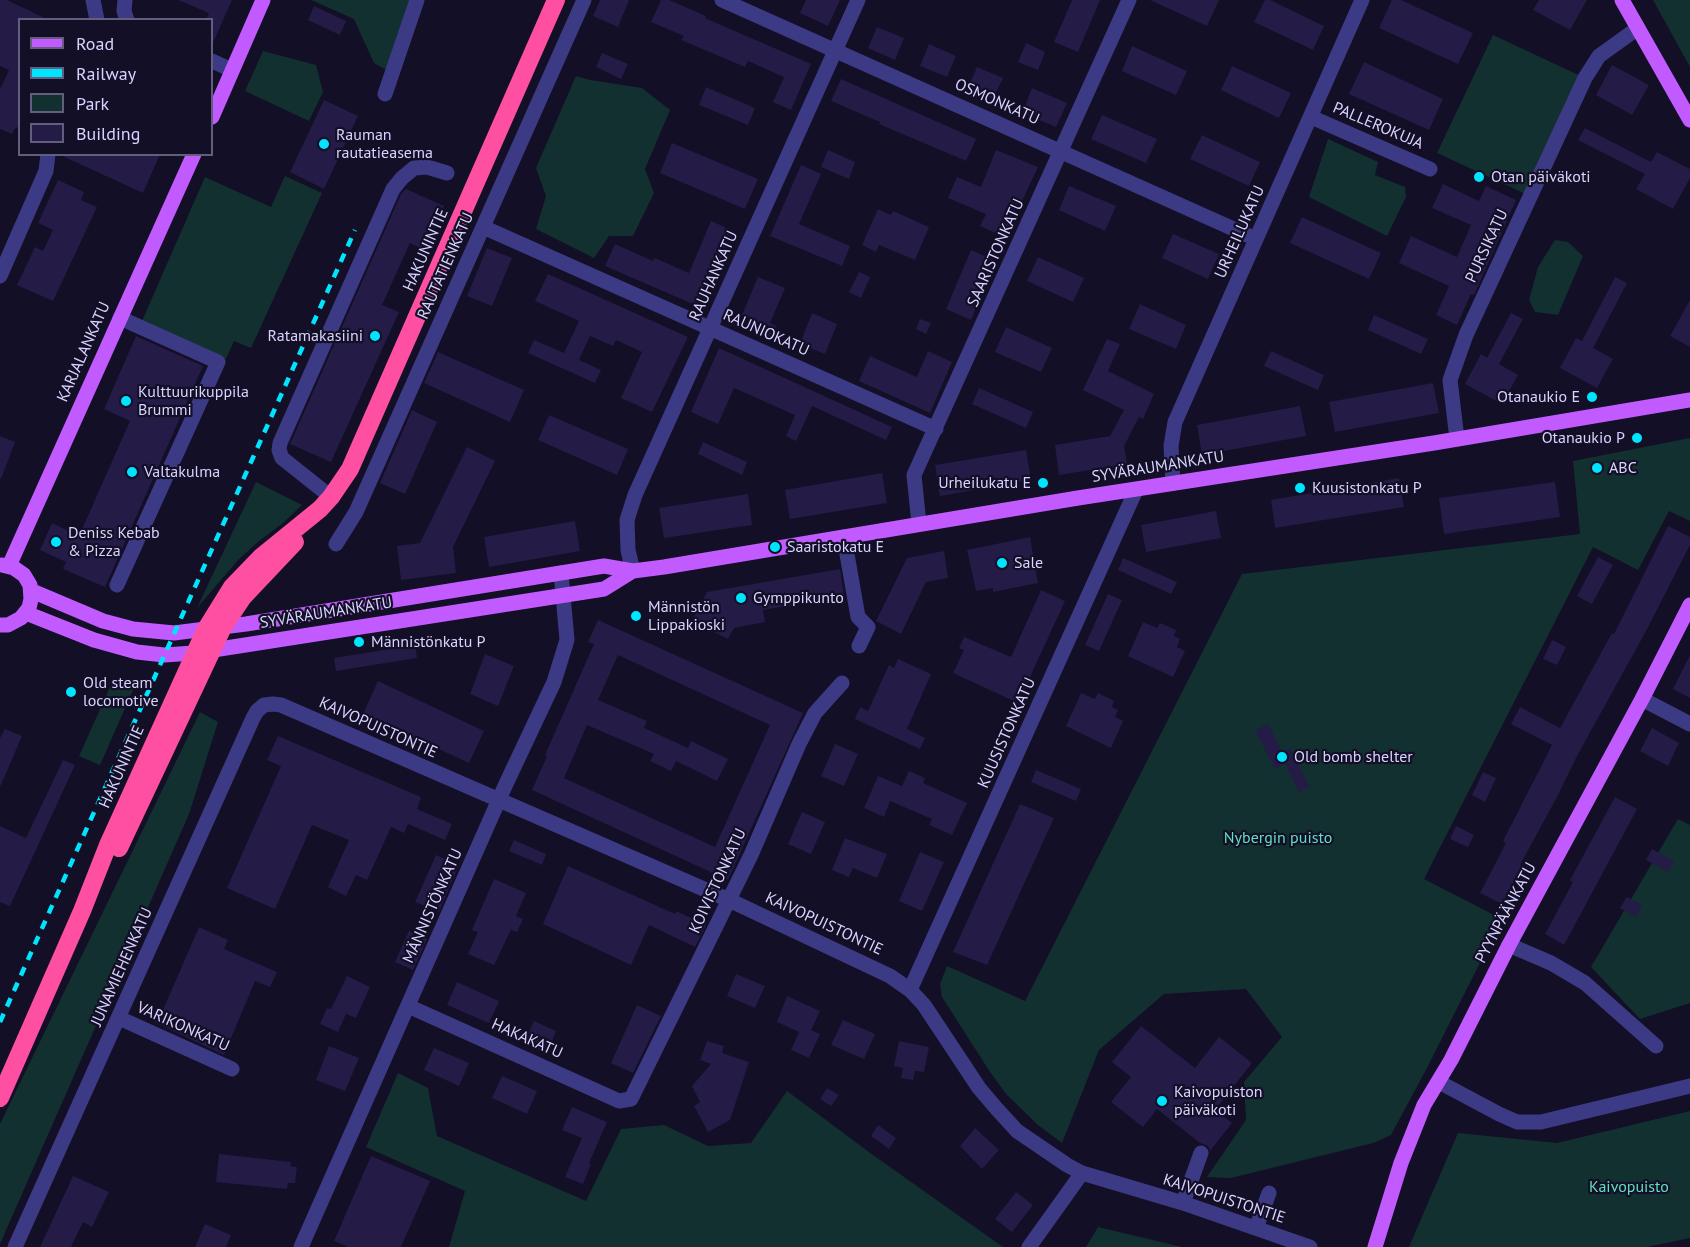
<!DOCTYPE html>
<html>
<head>
<meta charset="utf-8">
<style>
	body { margin:0 }
	#map { position:relative; width:1690px; height:1247px; overflow:hidden; background:#130f26; font-family:"PT Sans",sans-serif }
	canvas { display:block }
	.legend { position:absolute; left:18px; top:18px; width:195px; height:138px; box-sizing:border-box; background:#130f26; border:2px solid #625e7d; margin:0; padding:8px 10px; list-style:none; font-size:18px; color:#d9d4ff }
	.legend li { display:flex; align-items:center; gap:12px; height:30px }
	.legend b { width:30px; border:2px solid #625e7d }
</style>
</head>
<body>
<div id="map">
<canvas width="1690" height="1247"></canvas>
<ul class="legend">
<li><b style="height:8px;background:#c25bff"></b>Road</li>
<li><b style="height:8px;background:#00e5ff"></b>Railway</li>
<li><b style="height:16px;background:#12302f"></b>Park</li>
<li><b style="height:16px;background:#241b47"></b>Building</li>
</ul>
</div>
<script>
const ctx = document.querySelector('canvas').getContext('2d');
ctx.lineJoin = 'round';
function fillPath(path, color) {
  ctx.fillStyle = color;
  ctx.fill(path, 'evenodd');
}
function poly(rows) {
  const path = new Path2D();
  for (const r of rows) {
    path.moveTo(r[0], r[1]);
    for (let i = 2; i < r.length; i += 2) path.lineTo(r[i], r[i + 1]);
  }
  return path;
}
function trace(path, color, width, dash) {
  ctx.strokeStyle = color;
  ctx.lineWidth = width;
  ctx.lineCap = dash ? 'butt' : 'round';
  ctx.setLineDash(dash || []);
  ctx.stroke(path);
}
function drawText(font, color, halo, rows, align = 'center') {
  ctx.font = font + ' "PT Sans",sans-serif';
  ctx.lineWidth = 4.5;
  ctx.setLineDash([]);
  ctx.textBaseline = 'middle';
  ctx.strokeStyle = halo;
  ctx.fillStyle = color;
  for (const [text, x, y, turn = 0] of rows) {
    ctx.save();
    ctx.translate(x, y);
    ctx.rotate((+turn || 0) * Math.PI / 180);
    ctx.textAlign = isNaN(turn) ? turn : align;
    if (halo) ctx.strokeText(text, 0, 0);
    ctx.fillText(text, 0, 0);
    ctx.restore();
  }
}
const green = poly([
	[311,0,411,0,386,70,374,63,354,19],
	[1653,0,1690,0,1690,67],
	[1493,35,1585,78,1530,196,1437,153],
	[263,51,316,65,323,92,309,121,245,91],
	[576,76,590,80,642,88,670,110,645,169,654,193,633,236,609,236,594,258,536,229,546,196,536,168],
	[1328,139,1378,162,1375,175,1405,187,1406,197,1387,236,1309,197],
	[285,176,322,193,251,348,234,341,226,359,142,321,205,177,271,207],
	[1555,240,1568,242,1583,256,1558,315,1535,312,1529,300,1538,267],
	[1690,438,1690,521,1669,511,1638,570,1593,547,1424,879,1502,919,1428,1066,1391,1135,1373,1143,1231,1178,1207,1177,1246,1120,1244,1082,1282,1037,1246,989,1164,994,1099,1050,1062,1143,1038,1125,1007,1095,990,1072,942,997,940,984,947,966,1025,1001,1242,574,1580,534,1573,461],
	[256,482,302,505,283,523,258,542,238,560,197,608],
	[114,678,138,679,100,765,79,756],
	[200,712,218,722,189,814,0,1244,0,1124],
	[1678,819,1690,825,1690,1003,1640,1019,1591,967],
	[398,1073,428,1088,437,1136,586,1201,621,1129,664,1125,708,1146,751,1143,787,1091,873,1155,1003,1247,449,1247,465,1191,366,1147],
	[1690,1111,1690,1238,1647,1247,1409,1247,1458,1133,1557,1143],
	[1098,1227,1182,1247,1086,1247]
]);
const building = poly([
	[0,0,7,0,49,20,20,20,20,129,16,127,12,134,0,129,0,89,9,70,0,66],
	[178,0,232,0,212,45,212,20,206,20,209,13],
	[600,0,629,0,618,27,593,16],
	[661,0,669,0,706,16,705,18,811,64,791,110,773,102,784,77,748,61,745,67,681,40,684,36,651,22],
	[806,0,840,0,828,26,800,13],
	[1072,0,1100,0,1078,52,1054,42],
	[1150,0,1219,0,1207,26],
	[1265,0,1270,0,1324,26,1313,50,1254,22],
	[1392,0,1401,0,1473,33,1458,64,1379,28],
	[1539,0,1587,0,1570,30,1533,10],
	[314,6,346,21,340,35,308,20],
	[877,27,904,38,895,60,868,48],
	[1026,43,1045,52,1038,70,1018,62],
	[929,44,956,56,947,77,920,66],
	[1132,46,1187,71,1176,95,1122,71],
	[602,53,628,64,621,79,596,67],
	[1364,62,1443,99,1429,130,1349,94],
	[1612,65,1649,85,1632,115,1596,95],
	[1232,66,1291,93,1279,118,1221,90],
	[977,67,1003,78,993,99,968,88],
	[841,79,976,139,966,161,879,124,880,122,831,101],
	[706,87,755,108,748,125,699,105],
	[1032,88,1067,103,1056,127,1022,113],
	[324,100,358,116,324,189,290,172],
	[1102,115,1157,139,1146,163,1091,139],
	[1585,128,1651,162,1657,152,1690,169,1690,178,1673,209,1636,189,1645,174,1578,140],
	[1202,135,1260,162,1249,186,1190,159],
	[672,143,758,179,745,209,660,173],
	[828,150,855,162,849,179,821,167],
	[996,150,1038,167,1005,237,980,226,986,214,948,198,957,177,981,187],
	[58,154,160,154,143,193],
	[801,165,821,174,799,224,850,246,842,266,770,236],
	[58,180,84,192,81,200,97,207,53,301,17,285,35,247,43,251,53,230,38,223],
	[1443,184,1479,201,1486,186,1516,200,1474,295,1471,294,1457,325,1436,315,1449,286,1399,263,1411,236,1457,257,1471,225,1432,208],
	[1069,186,1116,206,1105,231,1059,210],
	[406,189,444,206,425,250,410,243,382,305,399,312,331,462,290,444,401,194],
	[878,209,891,215,893,211,929,227,915,260,879,245,876,252,862,245],
	[1302,217,1381,253,1369,279,1290,243],
	[711,221,736,232,702,308,605,266,615,244,653,261,655,258,689,273],
	[1173,234,1219,254,1208,279,1162,258],
	[487,248,512,258,492,306,467,296],
	[971,250,996,261,971,320,946,309],
	[1038,257,1084,278,1073,302,1027,281],
	[859,272,870,277,861,298,849,292],
	[548,274,688,337,652,412,621,398,642,352,616,340,613,346,590,336,579,360,601,370,595,383,528,353,534,340,564,353,579,321,535,301],
	[758,277,785,288,770,323,776,326,771,339,752,331,757,321,742,315],
	[1615,277,1627,283,1593,348,1613,359,1597,388,1560,368,1576,338,1582,341],
	[1690,300,1690,347,1670,336],
	[1140,304,1186,325,1176,349,1129,329],
	[812,313,837,324,825,354,800,344],
	[1511,313,1523,319,1499,364,1518,375,1502,404,1465,384,1481,354,1487,358],
	[1374,315,1428,339,1421,354,1368,330],
	[920,319,931,323,926,334,916,329],
	[1006,327,1052,348,1041,372,995,352],
	[136,336,203,366,105,587,63,569,66,562,40,550,52,523,79,536,130,421,104,409],
	[1107,339,1120,344,1108,371,1154,394,1143,419,1139,417,1124,446,1127,464,1059,475,1055,445,1110,436,1124,410,1083,390],
	[719,348,892,427,886,440,812,406,796,441,786,436,795,415,734,388,718,424,691,412],
	[928,351,952,362,930,413,859,381,870,356,917,377],
	[1271,351,1324,375,1318,390,1264,366],
	[438,352,524,390,510,422,424,383],
	[1433,383,1439,413,1335,432,1329,402],
	[979,388,1033,412,1026,428,972,404],
	[1300,406,1306,436,1202,455,1197,425],
	[412,410,437,422,405,494,380,483],
	[549,415,628,449,617,475,538,440],
	[0,436,15,442,1,479,0,478],
	[703,442,747,462,742,475,698,454],
	[467,447,495,461,453,547,456,573,401,580,397,546,420,543],
	[1026,450,1031,480,940,496,935,465],
	[882,473,887,503,790,519,785,490],
	[1399,478,1404,507,1275,528,1271,500],
	[1555,482,1560,517,1444,534,1439,498],
	[748,494,752,525,664,538,659,508],
	[1216,511,1221,538,1146,552,1141,525],
	[575,521,580,551,489,567,484,537],
	[1668,526,1690,537,1690,545,1645,633,1577,756,1557,797,1520,865,1522,866,1502,904,1480,893,1506,843,1503,841,1552,745,1511,724,1520,707,1560,728,1612,633,1614,634],
	[1030,537,1038,583,993,592,993,588,976,591,967,550],
	[944,551,948,578,926,582,901,634,876,621,907,558],
	[1598,557,1613,565,1592,604,1577,596],
	[1123,558,1177,582,1171,594,1118,570],
	[840,569,844,596,763,610,765,622,734,628,728,639,692,621,707,592],
	[1041,590,1065,601,1018,703,953,673,964,650,959,648,964,637,1011,657],
	[1108,594,1122,600,1099,651,1085,645],
	[598,620,803,713,728,880,532,790,547,756,545,755,594,644,588,642],
	[618,655,770,725,715,847,564,778,587,725,654,754,650,761,671,771,676,761,717,781,728,759,691,741,688,748,644,728,647,721,598,700],
	[1143,622,1157,628,1160,623,1176,630,1174,636,1180,639,1177,647,1185,651,1173,677,1128,656],
	[1552,640,1566,647,1557,665,1543,659],
	[415,645,417,658,336,671,334,658],
	[485,654,514,666,498,706,470,694],
	[1690,655,1690,698,1673,689],
	[898,659,931,674,907,729,925,738,920,749,855,719,860,707,868,711,889,665,894,668],
	[378,681,484,731,469,763,363,714],
	[1081,693,1095,699,1098,693,1114,701,1112,707,1118,710,1115,717,1123,721,1111,748,1066,726],
	[1268,724,1282,752,1290,748,1310,787,1299,792,1285,764,1275,769,1255,730],
	[1652,728,1679,743,1668,766,1640,751],
	[5,729,22,736,0,787,0,738],
	[278,736,421,797,417,809,452,824,445,840,408,824,404,833,391,827,367,880,356,875,346,896,328,887,349,840,312,825,275,909,227,888,281,766,267,760],
	[835,744,858,754,844,786,821,776],
	[63,760,75,765,10,906,0,902,0,826,26,838],
	[1036,770,1081,789,1076,801,1031,782],
	[909,771,925,778,923,783,967,803,952,835,929,825,932,819,890,801,884,817,864,808,878,776,902,786],
	[1483,772,1496,778,1485,802,1472,795],
	[1615,797,1637,809,1564,945,1545,934,1573,882,1570,880],
	[1020,804,1054,818,987,965,953,952],
	[802,812,825,822,811,854,788,844],
	[1456,826,1474,835,1468,847,1450,839],
	[845,838,887,854,877,878,853,868,849,877,832,870],
	[514,840,546,854,542,865,509,851],
	[1652,849,1674,861,1668,872,1646,860],
	[920,852,944,862,922,911,899,901],
	[436,855,459,865,439,912,415,902],
	[568,866,675,914,676,911,706,925,695,947,649,925,631,965,543,924],
	[494,879,526,893,516,916,523,919,517,932,511,930,494,965,468,954,478,932,472,930],
	[1627,897,1642,905,1636,917,1620,908],
	[199,927,228,940,224,949,277,972,270,987,255,981,224,1055,152,1021,158,1008,163,1010],
	[409,931,427,939,413,970,395,962],
	[736,974,765,986,755,1008,727,996],
	[347,976,370,987,356,1018,346,1014,338,1032,320,1024,327,1008,331,1009],
	[457,982,499,1001,489,1023,447,1005],
	[787,996,820,1011,811,1030,820,1034,809,1058,791,1050,799,1032,777,1022],
	[637,1005,661,1016,633,1073,611,1063],
	[843,1020,875,1034,864,1059,831,1045],
	[534,1021,556,1031,547,1053,524,1044],
	[1141,1026,1195,1068,1219,1037,1252,1063,1215,1110,1232,1123,1210,1151,1208,1146,1200,1143,1157,1109,1143,1127,1111,1102,1131,1077,1112,1062],
	[707,1041,724,1046,722,1053,749,1062,730,1120,708,1132,694,1106,700,1102,692,1086,711,1064,700,1060],
	[899,1041,929,1047,924,1072,915,1071,913,1080,901,1078,903,1068,894,1066],
	[329,1046,359,1058,345,1091,316,1080],
	[434,1048,469,1063,459,1086,424,1070],
	[502,1076,537,1091,527,1114,492,1098],
	[827,1088,839,1095,831,1106,820,1099],
	[572,1107,607,1122,589,1163,591,1164,583,1184,565,1177,582,1138,562,1130],
	[878,1125,896,1138,889,1149,871,1136],
	[975,1128,999,1150,982,1169,960,1146],
	[219,1154,291,1162,290,1166,297,1167,295,1183,288,1183,287,1189,216,1182],
	[371,1156,430,1181,401,1247,348,1247,334,1241],
	[73,1176,109,1192,92,1227,83,1222,71,1247,40,1247],
	[1016,1192,1033,1205,1012,1232,995,1219],
	[205,1224,231,1235,226,1247,195,1247]
]);
const minor = poly([
	[93,0,97,20],
	[125,0,124,11,127,20],
	[722,0,1256,239],
	[212,61,232,70],
	[385,94,417,0],
	[1311,117,1430,169],
	[483,227,936,429],
	[0,276,46,171,48,154],
	[1457,439,1450,380,1466,335,1585,78,1599,56,1638,28],
	[1173,483,1171,446,1175,422,1362,0],
	[331,497,282,458,279,450,280,443,393,189,402,178,414,168,427,167,447,173],
	[919,524,914,475,1129,0],
	[844,537,858,617,868,627,859,646],
	[336,544,356,512,584,0],
	[633,571,628,550,627,520,635,495,858,0],
	[117,585,218,362,120,318],
	[1642,699,1690,724],
	[1509,945,1551,963,1585,983,1656,1046],
	[910,990,1136,490],
	[408,1006,619,1101,631,1099,751,855,799,744,815,713,842,683],
	[119,1018,232,1069],
	[1439,1082,1499,1114,1517,1122,1541,1122,1690,1086],
	[1183,1203,1201,1153],
	[1256,1228,1269,1193],
	[15,1247,253,718,257,711,264,705,273,704,281,705,729,900,890,976,910,990,924,1005,979,1088,996,1108,1017,1131,1067,1165,1082,1173,1183,1203,1310,1247],
	[301,1247,505,786,554,682,567,640,561,573],
	[1029,1247,1082,1173]
]);
const major = poly([
	[1622,0,1690,120],
	[212,117,263,0],
	[9,566,194,154],
	[32,591,103,621,133,629,174,633,246,624,604,566,633,571,664,567,1078,498,1434,443,1690,400],
	[26,613,94,640,137,652,164,655,194,653,604,589,633,571],
	[0,625,8,625,21,618,29,608,31,599,30,585,24,575,14,568,2,565],
	[1375,1247,1401,1163,1424,1105,1451,1060,1509,945,1642,699,1690,605]
]);
const highway = poly([
	[119,848,223,627,243,597,295,542],
	[0,1098,82,911,108,845,206,629,232,587,261,557,320,509,331,497,350,469,556,0]
]);
const rail = poly([
	[0,1022,355,230]
]);
const markers = [
	[324,144,6,"#00e5ff"],
	[1479,177,6,"#00e5ff"],
	[375,336,6,"#00e5ff"],
	[1592,397,6,"#00e5ff"],
	[126,401,6,"#00e5ff"],
	[1637,438,6,"#00e5ff"],
	[1597,468,6,"#00e5ff"],
	[132,472,6,"#00e5ff"],
	[1043,483,6,"#00e5ff"],
	[1300,488,6,"#00e5ff"],
	[56,542,6,"#00e5ff"],
	[775,547,6,"#00e5ff"],
	[1002,563,6,"#00e5ff"],
	[741,598,6,"#00e5ff"],
	[636,616,6,"#00e5ff"],
	[359,642,6,"#00e5ff"],
	[71,692,6,"#00e5ff"],
	[1282,757,6,"#00e5ff"],
	[1162,1101,6,"#00e5ff"]
];
const streetNames = [
	["OSMONKATU",997,102,24],
	["PALLEROKUJA",1378,126,23],
	["URHEILUKATU",1240,232,-66],
	["PURSIKATU",1487,246,-65],
	["HAKUNINTIE",426,250,-66],
	["SAARISTONKATU",996,253,-66],
	["RAUTATIENKATU",446,266,-66],
	["RAUHANKATU",714,276,-66],
	["RAUNIOKATU",766,333,24],
	["KARJALANKATU",84,352,-66],
	["SYVÄRAUMANKATU",1158,467,-9],
	["SYVÄRAUMANKATU",326,613,-9],
	["KAIVOPUISTONTIE",378,728,24],
	["KUUSISTONKATU",1007,733,-66],
	["HAKUNINTIE",122,767,-66],
	["KOIVISTONKATU",718,881,-65],
	["MÄNNISTÖNKATU",433,906,-66],
	["PYYNPÄÄNKATU",1506,913,-62],
	["KAIVOPUISTONTIE",824,924,25],
	["JUNAMIEHENKATU",122,967,-66],
	["VARIKONKATU",183,1027,24],
	["HAKAKATU",527,1039,24],
	["KAIVOPUISTONTIE",1224,1199,18]
];
const poiNames = [
	["Rauman",336,135],
	["rautatieasema",336,153],
	["Otan päiväkoti",1491,177],
	["Ratamakasiini",363,336,"right"],
	["Kulttuurikuppila",138,392],
	["Brummi",138,410],
	["Otanaukio E",1580,397,"right"],
	["Otanaukio P",1625,438,"right"],
	["ABC",1609,468],
	["Valtakulma",144,472],
	["Urheilukatu E",1031,483,"right"],
	["Kuusistonkatu P",1312,488],
	["Deniss Kebab",68,533],
	["& Pizza",68,551],
	["Saaristokatu E",787,547],
	["Sale",1014,563],
	["Gymppikunto",753,598],
	["Männistön",648,607],
	["Lippakioski",648,625],
	["Männistönkatu P",371,642],
	["Old steam",83,683],
	["locomotive",83,701],
	["Old bomb shelter",1294,757],
	["Kaivopuiston",1174,1092],
	["päiväkoti",1174,1110]
];
const parkNames = [
	["Nybergin puisto",1278,838],
	["Kaivopuisto",1629,1187]
];
fillPath(green, '#12302f');
fillPath(building, '#241b47');
trace(minor, '#3d3a85', 15);
trace(major, '#c25bff', 15);
trace(highway, '#ff4fa3', 18);
trace(rail, '#00e5ff', 4.5, [9, 8]);
for (const [x, y, r, color] of markers) {
  const dot = new Path2D();
  dot.arc(x, y, r, 0, 2 * Math.PI);
  ctx.fillStyle = color;
  ctx.fill(dot);
  trace(dot, '#130f26', 2);
}
drawText('16px', '#d9d4ff', '#130f26', streetNames);
drawText('16px', '#d9d4ff', '#130f26', poiNames, 'left');
drawText('16px', '#5fe0c0', '#130f26', parkNames);
</script>
</body>
</html>
